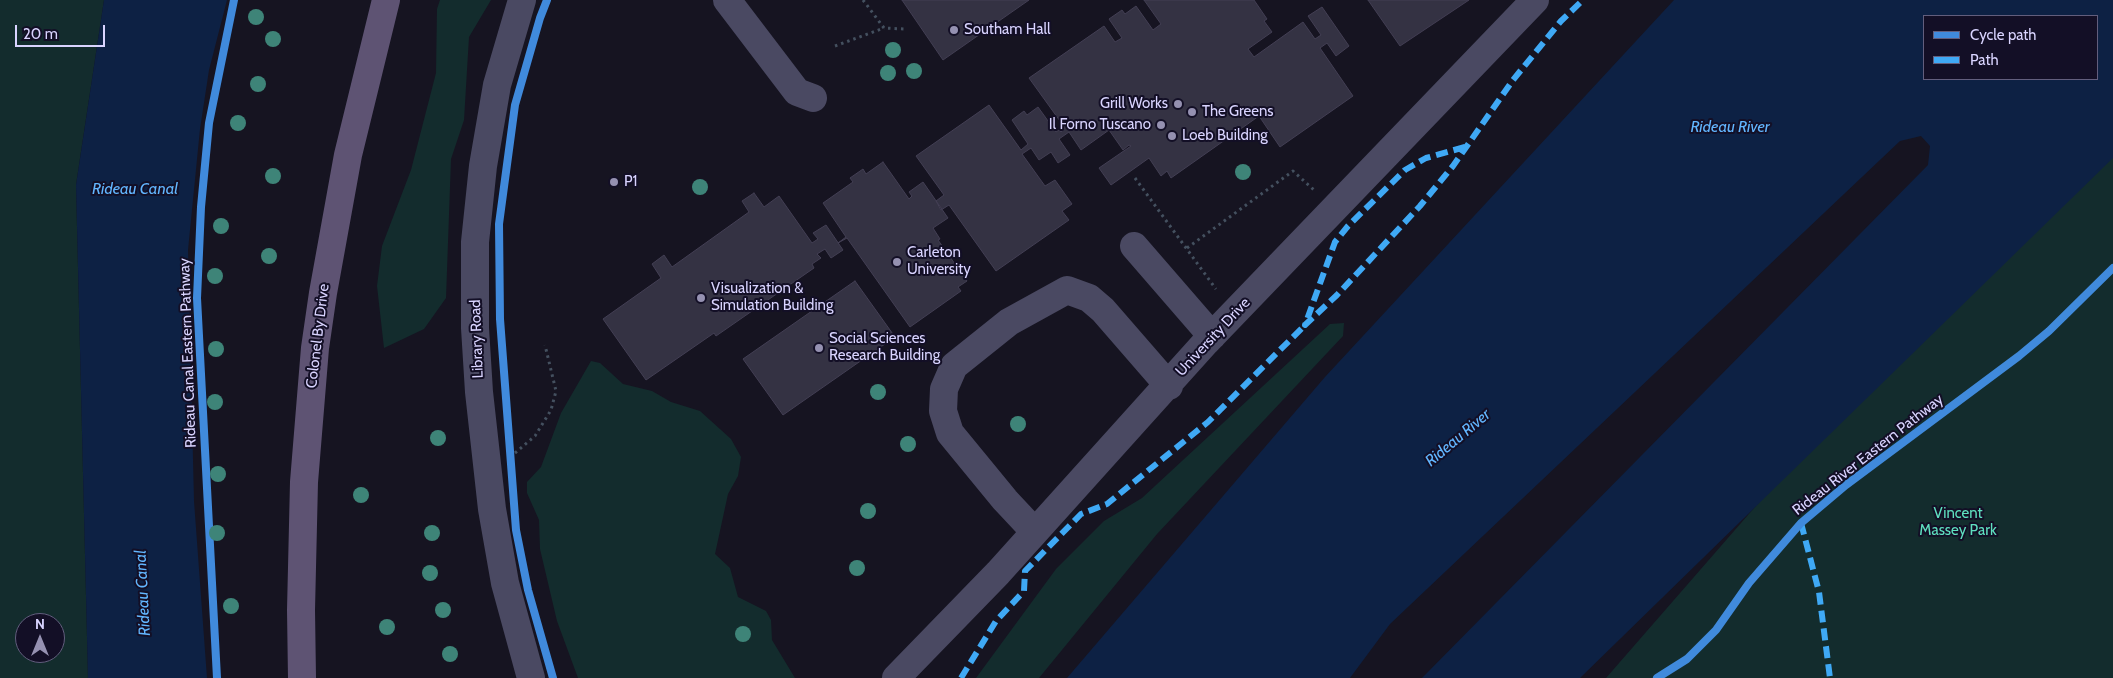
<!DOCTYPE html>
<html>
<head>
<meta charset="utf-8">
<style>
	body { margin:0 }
	#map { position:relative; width:2113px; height:678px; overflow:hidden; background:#161421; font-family:Cabin,sans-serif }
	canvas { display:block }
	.legend { position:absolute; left:1923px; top:15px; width:175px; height:65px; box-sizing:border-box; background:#130f26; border:1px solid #625e7d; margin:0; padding:6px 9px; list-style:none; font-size:15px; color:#d9d4ff }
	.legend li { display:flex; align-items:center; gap:10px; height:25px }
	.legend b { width:25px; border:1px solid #625e7d }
	.north { position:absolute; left:15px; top:613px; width:50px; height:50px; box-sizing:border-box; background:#130f26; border:1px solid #625e7d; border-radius:50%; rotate:0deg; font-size:14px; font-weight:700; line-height:20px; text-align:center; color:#d9d4ff }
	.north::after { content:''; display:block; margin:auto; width:18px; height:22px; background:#9591b1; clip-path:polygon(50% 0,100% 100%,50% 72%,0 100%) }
	.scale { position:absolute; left:15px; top:25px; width:90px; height:22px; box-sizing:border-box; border:2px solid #d9d4ff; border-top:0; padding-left:6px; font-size:15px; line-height:18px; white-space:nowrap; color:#d9d4ff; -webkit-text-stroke:4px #130f26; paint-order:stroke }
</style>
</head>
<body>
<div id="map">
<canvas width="2113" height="678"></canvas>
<ul class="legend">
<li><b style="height:6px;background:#408adc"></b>Cycle path</li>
<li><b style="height:6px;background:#3fa9f5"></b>Path</li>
</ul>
<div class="north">N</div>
<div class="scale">20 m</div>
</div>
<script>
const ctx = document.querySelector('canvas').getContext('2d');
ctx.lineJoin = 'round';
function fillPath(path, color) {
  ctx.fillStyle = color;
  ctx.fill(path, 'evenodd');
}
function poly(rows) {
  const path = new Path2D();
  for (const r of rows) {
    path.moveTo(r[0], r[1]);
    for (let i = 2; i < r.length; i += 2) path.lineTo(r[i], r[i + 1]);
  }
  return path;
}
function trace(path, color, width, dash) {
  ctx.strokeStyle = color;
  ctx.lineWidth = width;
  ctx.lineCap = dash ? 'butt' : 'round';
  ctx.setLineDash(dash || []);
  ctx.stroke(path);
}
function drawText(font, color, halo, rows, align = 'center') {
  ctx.font = font + ' Cabin,sans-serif';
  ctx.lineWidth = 4;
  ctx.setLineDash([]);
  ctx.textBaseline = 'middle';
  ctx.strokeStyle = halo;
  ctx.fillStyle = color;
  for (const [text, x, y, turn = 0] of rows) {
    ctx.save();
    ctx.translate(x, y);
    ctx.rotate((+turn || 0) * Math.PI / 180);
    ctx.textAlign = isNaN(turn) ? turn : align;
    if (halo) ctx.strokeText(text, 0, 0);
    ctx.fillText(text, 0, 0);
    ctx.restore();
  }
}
const green = poly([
	[0,0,104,0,76,185,88,678,0,678],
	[25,623,55,623,55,653,25,653],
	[440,0,491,0,469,37,464,120,451,159,446,298,424,329,384,348,377,286,382,246,411,170,436,73,437,9],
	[2113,157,2113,678,1606,678,1768,492],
	[1344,323,1343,336,1157,534,1039,678,976,678,1056,569,1104,521,1142,498,1330,324],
	[591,361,600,363,623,384,652,391,671,402,700,411,731,439,741,457,738,476,728,494,715,554,730,568,738,597,766,611,771,620,772,640,795,678,578,678,557,621,540,549,539,520,527,493,527,482,541,467,561,413]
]);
const water = poly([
	[104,0,227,0,209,70,200,129,188,250,194,501,207,678,88,678,76,185],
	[1674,0,2113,0,2113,158,1580,678,1422,678,1928,165,1930,146,1921,136,1900,141,1390,624,1350,678,1067,678,1325,377],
	[1924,16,2097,16,2097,79,1924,79]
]);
const building = poly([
	[902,0,1029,0,943,60,902,0],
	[1144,0,1254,0,1267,19,1264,21,1272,32,1248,49,1254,57,1303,22,1315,39,1321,35,1308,16,1322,7,1349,46,1336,56,1327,43,1320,48,1353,96,1280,147,1259,116,1171,178,1167,171,1161,176,1149,158,1111,185,1099,168,1131,146,1129,145,1123,150,1109,130,1081,150,1069,132,1059,139,1070,155,1058,163,1051,152,1039,160,1031,148,1022,154,1045,186,1055,180,1072,204,1062,211,1069,220,996,271,949,205,941,210,936,201,944,195,916,156,989,105,1021,150,1028,144,1012,120,1024,111,1027,115,1038,107,1056,132,1059,130,1061,132,1065,128,1029,78,1104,26,1115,42,1122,38,1109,19,1122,10,1125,14,1136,6,1153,30,1161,24,1144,0],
	[1368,0,1469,0,1400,46,1368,0],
	[883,162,909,199,912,196,909,192,923,182,948,218,933,228,940,239,938,240,967,281,958,287,961,291,910,327,847,238,838,243,846,237,823,203,853,182,850,178,863,169,866,174,883,162],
	[754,193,764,207,779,196,812,243,818,239,813,233,826,225,843,250,831,258,825,249,817,254,821,258,812,264,814,268,716,336,714,333,646,380,603,319,661,278,652,264,664,255,672,267,749,212,742,201,754,193],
	[855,281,895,337,783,415,743,359,855,281]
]);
const path = poly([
	[863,0,884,28,904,29],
	[835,46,884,28],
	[1135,178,1216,289],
	[1187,248,1293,171,1314,190],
	[515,453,535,436,551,410,556,391,545,345]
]);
const minor = poly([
	[522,0,497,85,483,166,475,242,475,328,479,392,492,509,505,583,531,678],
	[727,0,797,92,813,98],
	[1134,246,1212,336],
	[1034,531,1005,500,950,433,943,411,944,389,954,366,1009,322,1067,290,1089,298,1103,310,1169,386],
	[896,678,998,573,1206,342,1535,0]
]);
const major = poly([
	[302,678,301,610,304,482,315,348,323,293,348,155,386,0]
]);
const quiet = poly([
	[1465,147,1426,158,1405,170,1348,226,1335,242,1305,325,1337,295,1420,206,1453,166,1513,80,1561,21,1583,0],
	[1801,523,1819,592,1830,678],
	[961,678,996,621,1024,591,1025,571,1081,514,1107,504,1208,422,1305,325]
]);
const cycleway = poly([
	[547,0,540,18,515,105,499,224,500,319,516,530,528,590,553,678],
	[217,678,197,298,201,207,209,123,234,0],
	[1657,678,1687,659,1716,630,1749,583,1801,523,1846,485,2019,356,2049,331,2113,268]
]);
const trees = [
	[256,17],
	[273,39],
	[893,50],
	[914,71],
	[888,73],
	[258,84],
	[238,123],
	[1243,172],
	[273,176],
	[700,187],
	[221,226],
	[269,256],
	[215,276],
	[216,349],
	[878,392],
	[215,402],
	[1018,424],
	[438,438],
	[908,444],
	[218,474],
	[361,495],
	[868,511],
	[217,533],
	[432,533],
	[857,568],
	[430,573],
	[231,606],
	[443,610],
	[387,627],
	[743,634],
	[450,654]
];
const markers = [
	[954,30,5,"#9591b1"],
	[1178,104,5,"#9591b1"],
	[1192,112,5,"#9591b1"],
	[1161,125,5,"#9591b1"],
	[1172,136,5,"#9591b1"],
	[614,182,5,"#9591b1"],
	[897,262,5,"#9591b1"],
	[701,298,5,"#9591b1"],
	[819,348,5,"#9591b1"]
];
const poiNames = [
	["Southam Hall",964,30],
	["Grill Works",1168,104,"right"],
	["The Greens",1202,112],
	["Il Forno Tuscano",1151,125,"right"],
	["Loeb Building",1182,136],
	["P1",624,182],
	["Carleton",907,253],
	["University",907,270],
	["Visualization &",711,289],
	["Simulation Building",711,306],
	["Social Sciences",829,339],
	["Research Building",829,356]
];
const streetNames = [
	["Colonel By Drive",318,336,-83],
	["University Drive",1213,337,-47],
	["Library Road",477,339,-92],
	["Rideau Canal Eastern Pathway",188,353,-92],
	["Rideau River Eastern Pathway",1868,455,-38]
];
const parkNames = [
	["Vincent",1958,514],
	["Massey Park",1958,531]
];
const waterNames = [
	["Rideau River",1730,127],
	["Rideau Canal",135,189],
	["Rideau River",1458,438,-40],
	["Rideau Canal",143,593,-93]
];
fillPath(green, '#132c2d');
fillPath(water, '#0d2144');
fillPath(building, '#343243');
trace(building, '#433f54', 1);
trace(path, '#44505f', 3, [2.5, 4]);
trace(minor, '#4a4962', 28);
trace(major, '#5e5373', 28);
trace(quiet, '#3fa9f5', 6, [12, 6]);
trace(cycleway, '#408adc', 8);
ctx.fillStyle = '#3e8478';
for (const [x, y] of trees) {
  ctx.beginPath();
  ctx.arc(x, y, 8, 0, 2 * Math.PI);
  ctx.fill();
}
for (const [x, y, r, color] of markers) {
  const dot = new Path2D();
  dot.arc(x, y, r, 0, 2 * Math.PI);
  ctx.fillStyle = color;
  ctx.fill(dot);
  trace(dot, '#130f26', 2);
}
drawText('15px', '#d9d4ff', '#130f26', poiNames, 'left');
drawText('15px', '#d9d4ff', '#130f26', streetNames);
drawText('15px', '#5fe0c0', '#130f26', parkNames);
drawText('italic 16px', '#62b6ff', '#130f26', waterNames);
</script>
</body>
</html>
